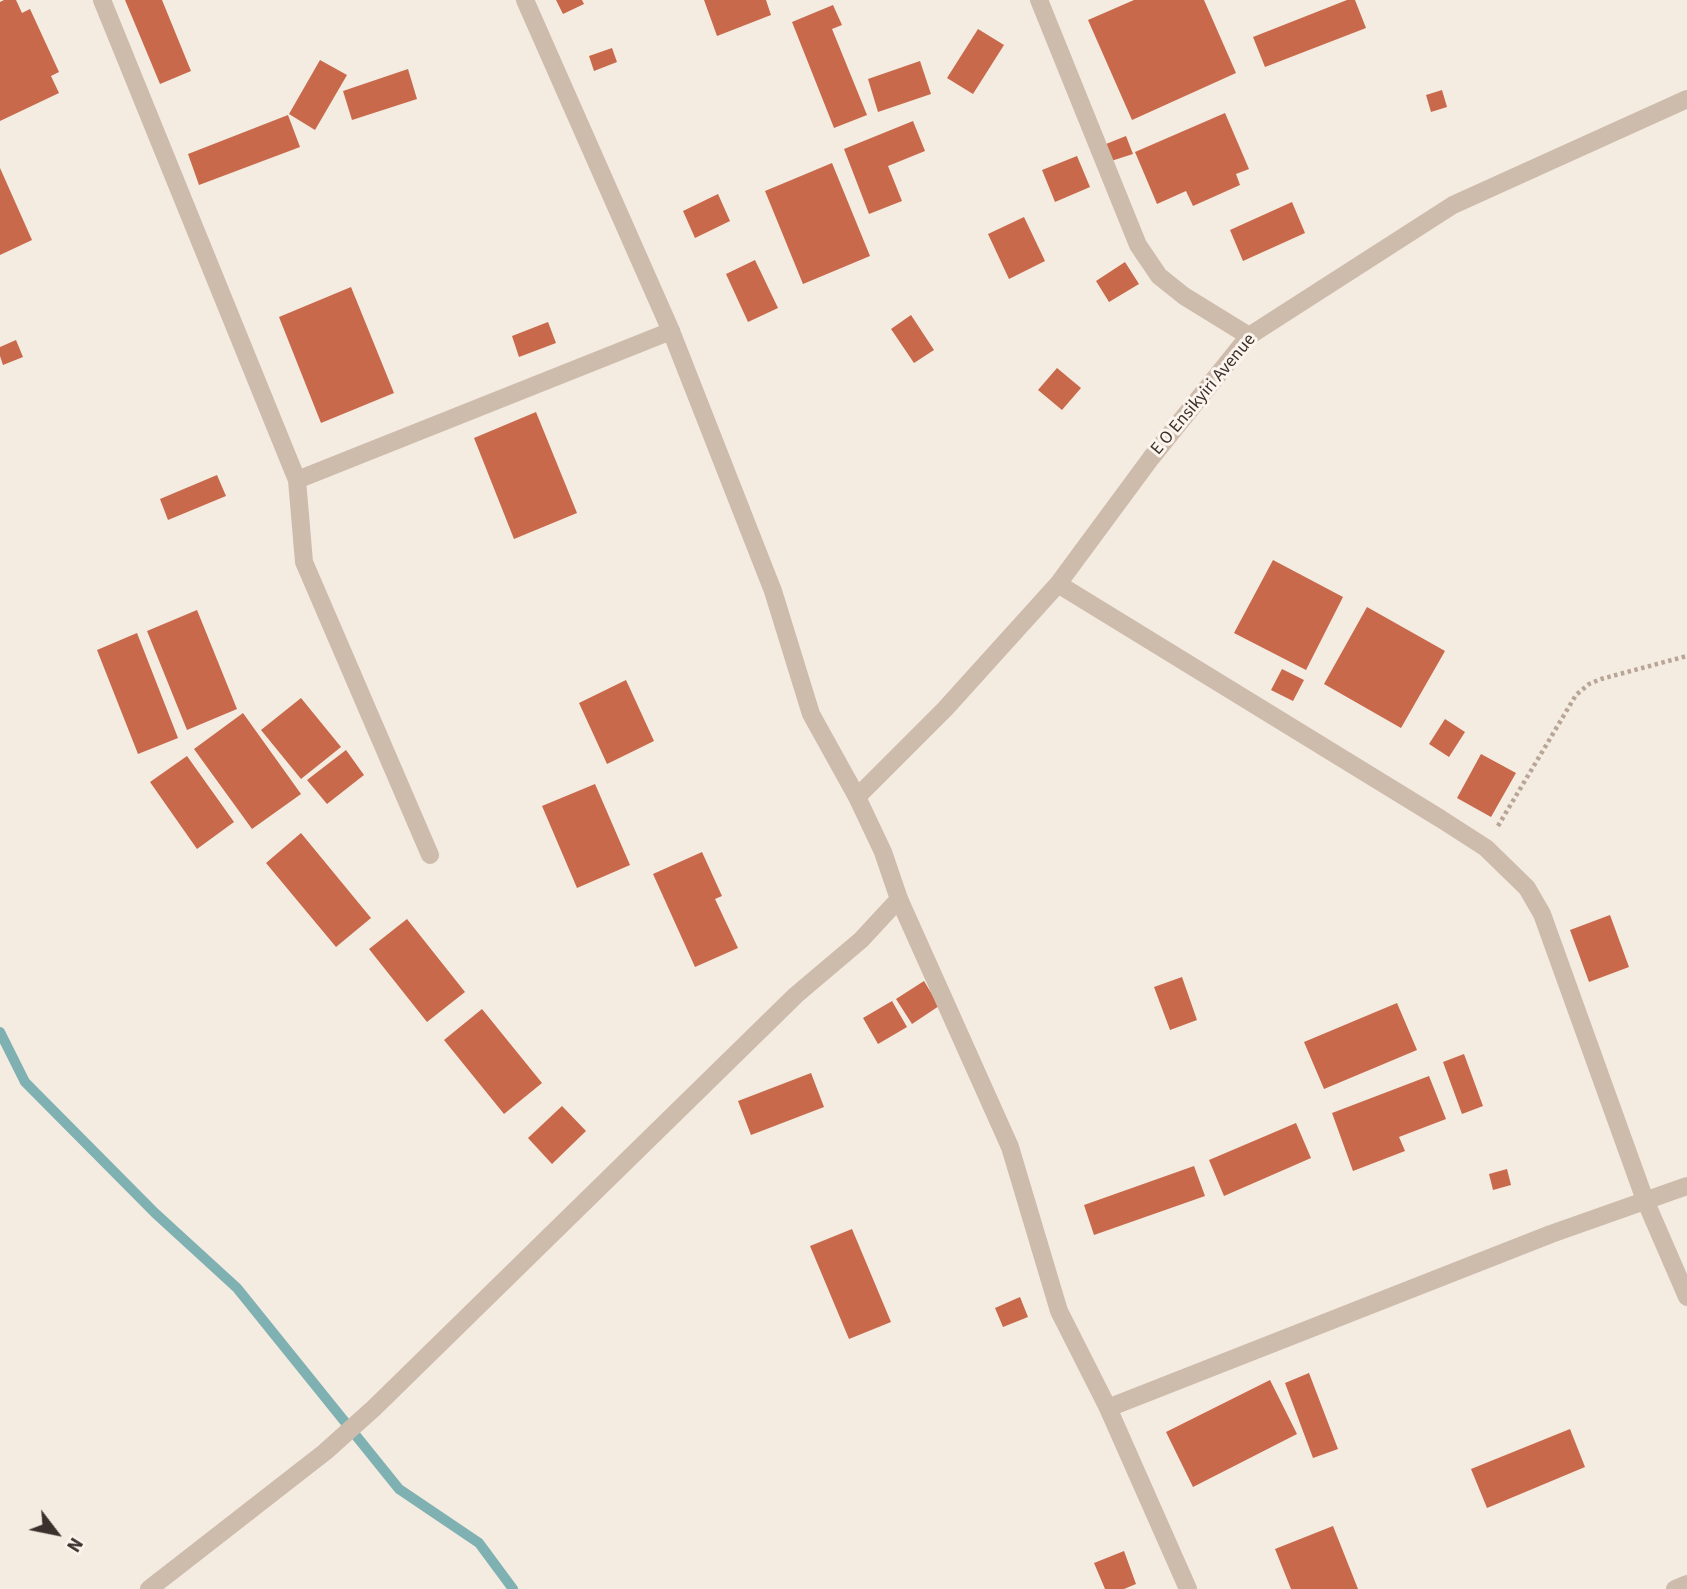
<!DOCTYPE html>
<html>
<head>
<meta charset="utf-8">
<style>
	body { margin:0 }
	#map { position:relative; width:1687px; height:1589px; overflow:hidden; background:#f4ebe1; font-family:"Source Sans 3",sans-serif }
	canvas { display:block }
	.north { position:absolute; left:21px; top:1498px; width:70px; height:70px; -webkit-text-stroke:5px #fbf5ee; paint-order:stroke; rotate:122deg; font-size:19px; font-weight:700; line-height:28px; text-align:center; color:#3b302b }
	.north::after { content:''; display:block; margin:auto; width:24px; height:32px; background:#3b302b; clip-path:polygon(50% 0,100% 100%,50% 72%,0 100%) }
</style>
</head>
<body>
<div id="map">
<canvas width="1687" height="1589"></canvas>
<div class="north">N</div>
</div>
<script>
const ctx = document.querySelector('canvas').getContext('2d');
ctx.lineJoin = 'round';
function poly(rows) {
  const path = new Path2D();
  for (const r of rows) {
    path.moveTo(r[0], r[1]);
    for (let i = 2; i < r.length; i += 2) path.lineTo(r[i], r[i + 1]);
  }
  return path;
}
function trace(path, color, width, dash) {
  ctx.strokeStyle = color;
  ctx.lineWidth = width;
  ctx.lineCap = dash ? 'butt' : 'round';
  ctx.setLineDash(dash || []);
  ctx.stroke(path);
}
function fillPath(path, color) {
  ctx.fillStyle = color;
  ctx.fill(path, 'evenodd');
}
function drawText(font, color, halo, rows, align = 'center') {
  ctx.font = font + ' "Source Sans 3",sans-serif';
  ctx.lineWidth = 6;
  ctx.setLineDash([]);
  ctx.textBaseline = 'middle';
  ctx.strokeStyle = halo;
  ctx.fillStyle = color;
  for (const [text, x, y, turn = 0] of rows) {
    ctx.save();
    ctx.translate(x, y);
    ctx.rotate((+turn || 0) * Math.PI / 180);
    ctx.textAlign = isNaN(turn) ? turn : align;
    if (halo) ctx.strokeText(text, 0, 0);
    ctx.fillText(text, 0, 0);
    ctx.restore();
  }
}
const stream = poly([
	[0,1032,25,1082,155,1213,237,1288,399,1489,479,1543,513,1589]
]);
const building = poly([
	[4,0,16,0,22,13,30,9,59,72,51,76,59,93,0,121,0,2],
	[125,0,162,0,191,71,160,84],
	[556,0,582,0,584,4,563,14],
	[704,0,766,0,771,15,717,36],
	[1134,0,1204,0,1236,73,1132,120,1088,20],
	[1347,0,1355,0,1366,28,1265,67,1253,37],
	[833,5,842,25,832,29,867,115,834,128,792,22],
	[978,29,1004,45,973,94,947,78],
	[612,48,617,62,594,71,589,56],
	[320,60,347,75,315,130,289,114],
	[920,61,931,94,878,112,868,79],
	[408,69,417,99,352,120,343,91],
	[1442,90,1447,107,1431,112,1426,95],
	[1225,113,1249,169,1236,174,1240,185,1193,206,1186,191,1157,204,1135,152],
	[288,115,300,147,199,185,188,154],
	[913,121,925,151,888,166,902,201,869,214,844,149],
	[1126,136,1133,154,1111,161,1106,144],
	[1077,156,1090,187,1055,202,1042,170],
	[832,163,870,256,803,284,765,191],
	[0,168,32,240,0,255],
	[718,194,730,221,695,238,683,211],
	[1292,202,1305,233,1243,261,1230,230],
	[1024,217,1045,261,1009,279,988,234],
	[755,260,778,308,748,322,726,274],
	[1125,262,1139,284,1109,302,1096,281],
	[351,287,394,393,321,423,279,317],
	[911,315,934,350,914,363,891,329],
	[548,322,556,343,519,357,512,336],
	[16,340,23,357,3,365,0,356,0,347],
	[1057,368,1081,388,1062,410,1038,390],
	[536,412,577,513,514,539,474,438],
	[217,475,226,496,168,520,160,499],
	[1273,560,1343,597,1306,670,1234,633],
	[1367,607,1445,651,1401,728,1324,684],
	[197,610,237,709,187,730,147,631],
	[137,633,178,738,138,754,97,650],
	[1282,669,1304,680,1293,701,1271,690],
	[626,680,654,741,607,764,579,703],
	[301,698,341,747,301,779,261,730],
	[243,713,301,794,252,829,194,749],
	[1445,719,1465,732,1449,757,1429,744],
	[346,750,364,775,327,804,307,780],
	[1481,754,1516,773,1491,817,1457,798],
	[187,756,234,822,197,849,150,782],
	[595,784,630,865,577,888,542,806],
	[301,833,371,918,336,947,266,863],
	[702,852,722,896,715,899,738,948,695,967,653,874],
	[1610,915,1629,967,1589,982,1570,930],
	[407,919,465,992,427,1022,369,949],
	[1182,977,1197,1020,1170,1030,1154,987],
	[924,981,939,1006,912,1024,896,999],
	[892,1001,907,1027,878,1044,863,1018],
	[1397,1003,1417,1050,1324,1089,1304,1042],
	[482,1009,542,1083,504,1114,444,1040],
	[1464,1054,1483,1106,1462,1114,1443,1062],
	[811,1073,824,1107,751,1135,738,1101],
	[1429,1076,1446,1119,1399,1137,1405,1151,1353,1171,1332,1113],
	[562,1106,586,1131,552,1164,528,1138],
	[1296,1123,1311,1158,1224,1196,1209,1160],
	[1194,1166,1205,1196,1094,1235,1084,1205],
	[1507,1169,1511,1185,1493,1190,1489,1174],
	[852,1229,891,1322,849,1339,810,1246],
	[1020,1297,1028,1317,1003,1327,995,1308],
	[1309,1373,1338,1449,1313,1458,1285,1383],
	[1270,1380,1297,1434,1193,1487,1166,1432],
	[1570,1429,1585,1467,1487,1508,1471,1469],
	[1333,1526,1358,1589,1291,1589,1275,1549],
	[1124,1551,1136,1584,1124,1589,1105,1589,1094,1563]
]);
const path = poly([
	[1498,826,1576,695,1589,684,1601,679,1687,656]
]);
const minor = poly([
	[102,0,297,480,304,562,430,855],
	[1039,0,1138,245,1159,276,1184,296,1249,336],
	[297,480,671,331],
	[1058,584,1441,819,1486,848,1527,888,1542,914,1645,1200,1687,1297],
	[857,797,945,709,1058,584,1151,458,1249,336,1453,205,1687,99],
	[899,899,1010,1147,1059,1311,1108,1408,1188,1589],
	[1108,1408,1551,1234,1687,1186],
	[1675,1589,1687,1584]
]);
const tertiary = poly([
	[149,1589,325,1452,374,1408,796,995,861,940,899,899,883,852,857,797,811,714,773,591,671,331,525,0]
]);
const streetNames = [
	["E O Ensikyiri Avenue",1204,395,-50]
];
trace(stream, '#7fb0b2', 10);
fillPath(building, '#c8694b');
trace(path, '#b9a596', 4.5, [3.5, 3.5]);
trace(minor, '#cdbbac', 18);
trace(tertiary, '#cdbbac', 18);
drawText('18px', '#3b302b', '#fbf5ee', streetNames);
</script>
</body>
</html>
